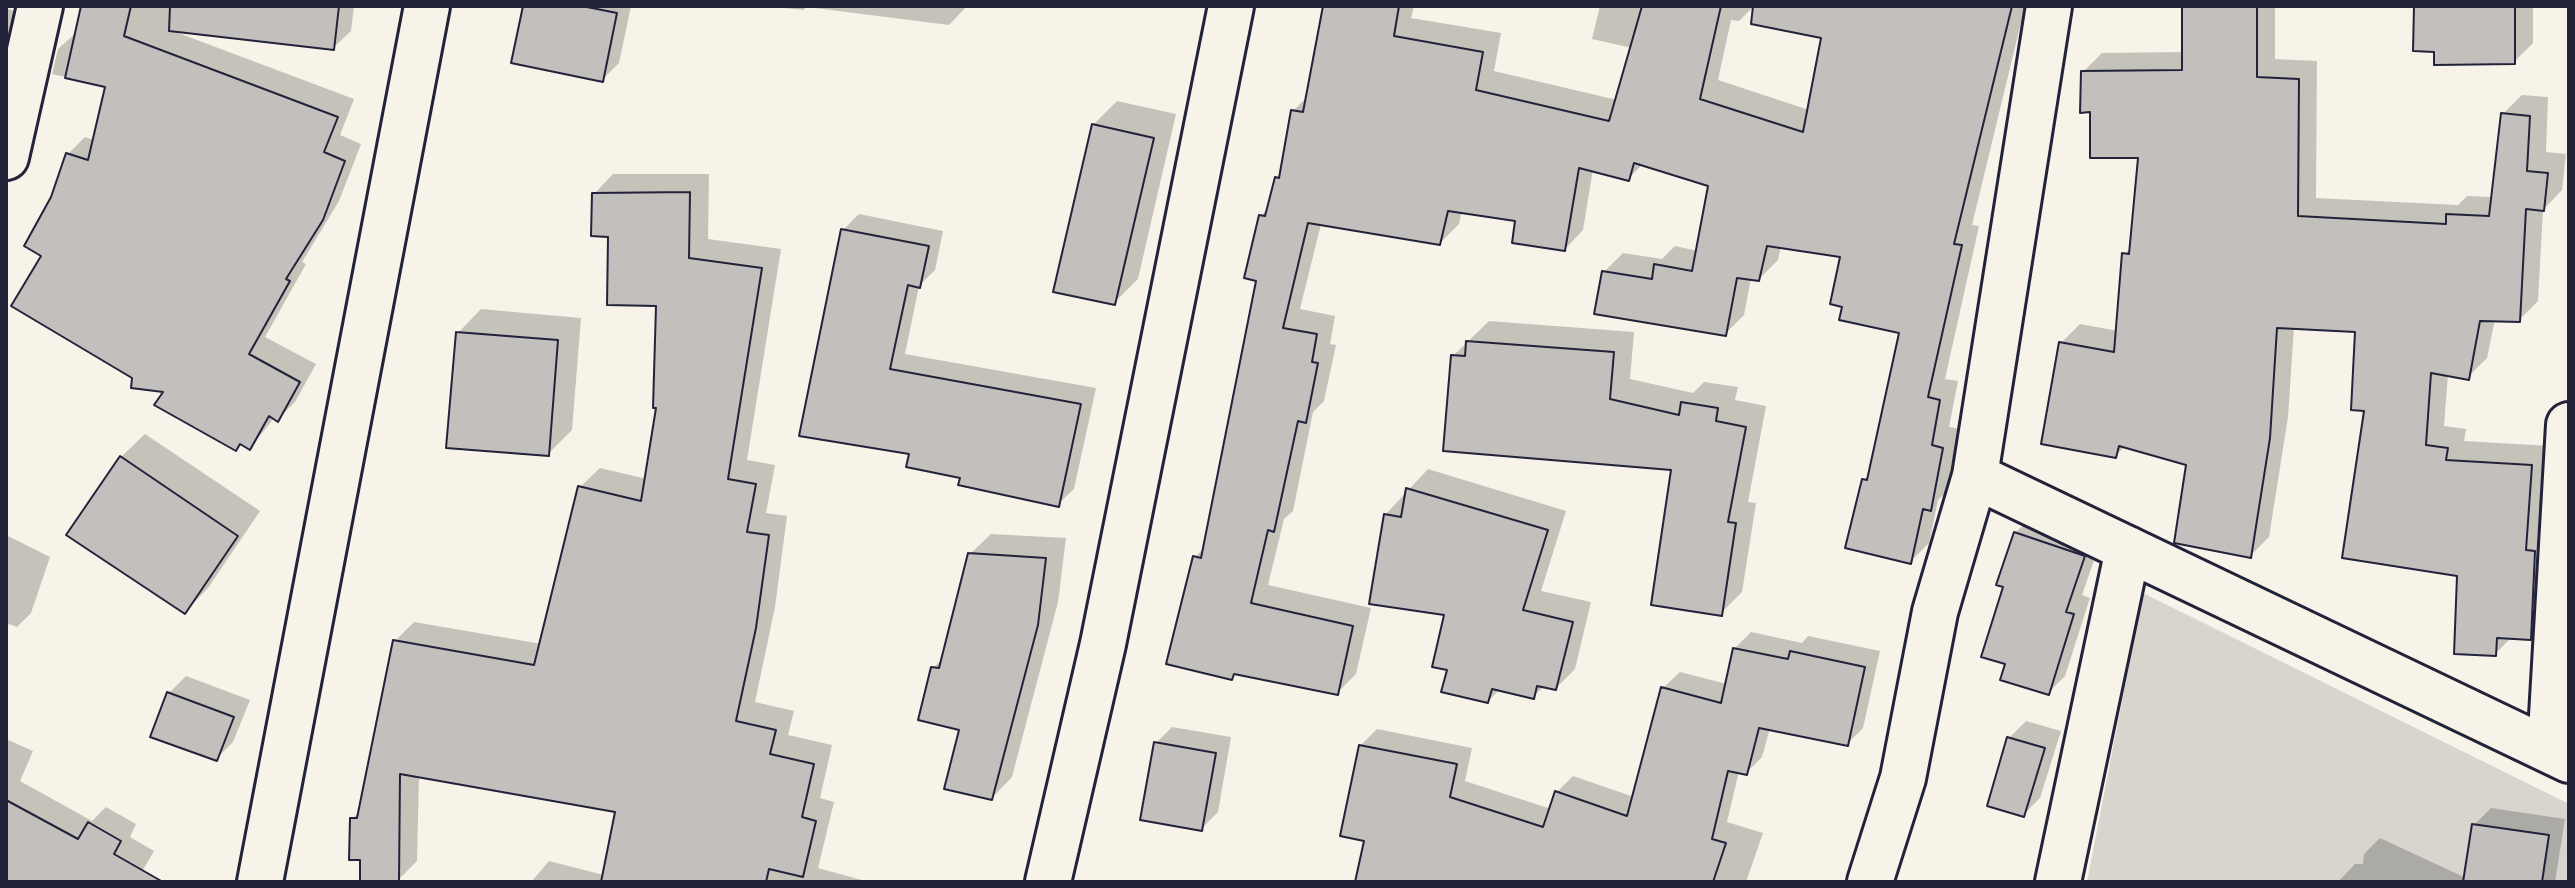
<!DOCTYPE html>
<html>
<head>
<meta charset="utf-8">
<style>
	body { margin:0 }
	#map { position:relative; width:2575px; height:888px; overflow:hidden; background:#f7f3e8; font-family:Kalam,sans-serif }
	canvas { display:block }
	.frame { position:absolute; inset:0; border:8px solid #22223b; pointer-events:none }
</style>
</head>
<body>
<div id="map">
<canvas width="2575" height="888"></canvas>
<div class="frame"></div>
</div>
<script>
const ctx = document.querySelector('canvas').getContext('2d');
ctx.lineJoin = 'round';
function fillPath(path, color) {
  ctx.fillStyle = color;
  ctx.fill(path, 'evenodd');
}
function poly(rows) {
  const path = new Path2D();
  for (const r of rows) {
    path.moveTo(r[0], r[1]);
    for (let i = 2; i < r.length; i += 2) path.lineTo(r[i], r[i + 1]);
  }
  return path;
}
function trace(path, color, width, dash) {
  ctx.strokeStyle = color;
  ctx.lineWidth = width;
  ctx.lineCap = dash ? 'butt' : 'round';
  ctx.setLineDash(dash || []);
  ctx.stroke(path);
}
const green = poly([
	[2143,593,2569,804,2569,882,2087,882]
]);
const shadow = poly([
	[83,6,354,6,351,31,333,48,173,31,354,99,340,135,361,144,339,201,302,262,306,264,265,337,316,364,295,402,278,419,275,417,250,448,242,443,236,449,166,391,134,377,44,255,52,198,68,154,85,137,94,140,107,86,52,74,58,49,77,32],
	[525,6,631,6,619,63,602,80],
	[764,6,967,6,949,25,807,7,803,10],
	[1325,6,1414,6,1411,18,1501,33,1494,71,1617,100,1632,48,1592,39,1600,6,1754,6,1739,21,1731,20,1718,80,1809,110,1828,6,2025,6,1972,225,1979,226,1945,379,1958,381,1949,427,1961,429,1949,490,1938,500,1929,543,1910,562,1864,480,1871,472,1901,332,1844,305,1842,255,1781,246,1778,260,1759,279,1751,278,1744,315,1725,334,1604,272,1623,253,1662,259,1675,246,1698,251,1710,184,1643,164,1628,179,1593,169,1583,230,1565,249,1518,219,1462,211,1459,224,1440,243,1321,224,1300,309,1335,316,1330,344,1336,345,1324,401,1313,412,1293,511,1284,519,1268,585,1371,608,1356,674,1337,693,1237,672,1231,678,1195,557,1205,547,1258,280,1261,216,1269,207,1282,174,1293,111,1308,96],
	[2180,6,2275,6,2275,59,2317,61,2316,198,2458,205,2467,196,2493,197,2503,114,2522,95,2548,97,2546,152,2566,154,2562,190,2543,210,2538,301,2519,320,2495,319,2487,358,2468,377,2448,374,2444,426,2466,429,2464,441,2550,446,2550,618,2531,638,2512,637,2495,654,2459,574,2367,409,2357,330,2294,327,2288,417,2269,537,2250,556,2188,463,2125,446,2115,456,2061,343,2080,324,2118,331,2124,254,2132,247,2140,156,2083,72,2102,53,2184,52,2184,8],
	[2416,6,2533,6,2533,43,2514,62,2436,50],
	[6,8,24,15,6,57],
	[1117,101,1176,114,1138,279,1114,303,1093,125],
	[613,174,709,174,708,239,781,249,747,460,775,465,766,513,787,516,775,607,755,702,794,711,788,735,832,745,820,798,834,802,818,868,869,882,708,882,617,811,419,776,417,861,398,880,362,858,352,819,361,810,395,641,414,622,542,644,580,487,600,468,647,479,659,407,658,304,610,235,594,194],
	[859,214,943,231,935,270,919,286,905,354,1096,388,1074,489,1058,504,962,476,911,453,843,230],
	[481,309,581,318,572,430,548,454,458,333],
	[1489,321,1634,332,1630,379,1693,393,1704,382,1738,387,1735,400,1766,406,1748,502,1756,503,1742,592,1721,613,1674,468,1453,356],
	[145,434,260,511,208,588,185,612,121,457],
	[1428,469,1566,511,1541,591,1591,602,1575,669,1556,688,1544,686,1533,697,1500,689,1488,701,1450,668,1447,613,1385,515],
	[2032,517,2101,540,2082,595,2090,598,2065,676,2048,693,2007,663,2006,586,2015,533],
	[991,534,1066,538,1058,602,1012,777,992,798,933,668,944,657,970,554],
	[6,535,50,557,31,613,17,627,9,624,6,627],
	[1751,632,1802,643,1808,636,1880,651,1863,728,1847,744,1770,728,1762,757,1746,773,1739,771,1727,822,1763,833,1746,882,1357,882,1366,839,1360,746,1377,729,1472,748,1465,781,1551,809,1557,792,1573,776,1634,797,1663,688,1680,672,1727,684,1735,648],
	[186,676,250,700,233,742,216,759,169,693],
	[2026,721,2061,731,2040,798,2023,815,2009,738],
	[1172,727,1231,737,1218,812,1201,829,1156,743],
	[6,739,33,751,20,781,92,821,106,807,136,824,130,837,154,851,136,882,6,881],
	[2491,808,2565,819,2555,882,2338,882,2355,864,2363,864,2364,854,2380,838,2466,878,2474,825],
	[549,861,631,882,531,882]
]);
const building = poly([
	[81,6,131,6,124,36,338,117,324,152,345,161,323,220,286,279,290,281,249,354,300,382,278,422,269,416,250,450,240,444,236,451,154,405,163,392,131,388,132,378,11,306,41,256,24,246,51,197,66,153,88,160,105,87,65,78,81,6],
	[170,6,339,6,334,50,169,31,170,6],
	[523,6,582,6,617,13,603,82,511,63,523,6],
	[1323,6,1399,6,1394,36,1483,52,1476,90,1609,121,1642,6,1721,6,1700,99,1803,132,1821,38,1751,24,1753,6,2012,6,1954,244,1962,245,1928,397,1940,400,1932,445,1943,448,1931,511,1923,509,1911,564,1845,548,1862,479,1867,480,1899,333,1839,320,1842,307,1830,304,1840,257,1767,246,1759,281,1737,278,1726,336,1594,314,1602,271,1652,279,1654,264,1692,271,1708,186,1634,163,1629,181,1579,168,1565,251,1512,243,1515,221,1448,211,1440,245,1308,223,1283,328,1317,334,1312,362,1318,363,1306,423,1298,421,1274,532,1268,530,1251,603,1353,626,1338,695,1234,674,1232,680,1166,664,1193,556,1201,558,1256,281,1244,278,1259,215,1265,216,1275,177,1279,178,1291,110,1303,112,1323,6],
	[2182,6,2257,6,2257,77,2299,79,2298,216,2446,224,2446,214,2489,216,2501,113,2530,116,2527,171,2548,173,2544,211,2526,209,2520,322,2480,321,2469,380,2431,373,2426,445,2448,448,2446,460,2532,465,2526,550,2535,551,2531,640,2497,638,2496,656,2454,654,2457,576,2342,558,2364,411,2351,410,2355,332,2277,328,2270,438,2251,558,2174,543,2186,465,2119,446,2116,458,2041,444,2059,342,2114,352,2122,253,2129,254,2138,158,2090,158,2090,112,2080,113,2081,71,2182,70,2182,6],
	[2414,6,2515,6,2515,64,2434,65,2434,52,2413,51,2414,6],
	[1092,124,1154,138,1115,305,1053,292,1092,124],
	[690,192,689,258,762,268,728,479,756,484,747,532,769,535,756,628,736,721,776,730,770,754,814,764,802,817,816,821,803,877,769,869,766,882,601,882,615,812,400,774,399,882,360,882,360,860,349,860,350,818,357,818,393,640,534,665,578,486,641,501,656,408,653,408,656,306,607,305,608,237,591,236,592,193,690,192],
	[841,229,929,246,920,288,908,285,890,369,1081,404,1059,507,958,485,960,478,906,467,909,454,799,436,841,229],
	[456,332,558,340,549,456,446,448,456,332],
	[1466,341,1614,352,1610,399,1679,415,1681,402,1718,408,1716,421,1746,427,1728,522,1736,523,1722,616,1651,605,1671,470,1443,451,1451,355,1465,356,1466,341],
	[120,456,238,536,185,614,66,535,120,456],
	[1406,488,1548,530,1523,610,1573,622,1556,690,1537,686,1534,699,1492,689,1488,703,1441,692,1447,670,1432,667,1444,615,1369,604,1384,514,1401,517,1406,488],
	[2014,532,2085,556,2066,612,2074,614,2049,695,2000,680,2005,664,1981,657,2003,587,1996,585,2014,532],
	[968,553,1046,558,1038,625,992,800,944,789,959,730,918,720,931,667,939,668,968,553],
	[1733,648,1788,659,1790,651,1865,667,1848,746,1759,728,1747,775,1728,771,1712,839,1726,843,1713,882,1355,882,1364,841,1340,836,1359,745,1457,764,1450,797,1543,827,1555,791,1627,816,1661,687,1721,703,1733,648],
	[167,692,234,717,217,761,150,737,167,692],
	[2007,737,2045,748,2024,817,1987,806,2007,737],
	[1154,742,1216,753,1202,831,1140,820,1154,742],
	[6,800,78,839,88,822,121,841,114,854,163,882,6,882,6,800],
	[2472,824,2549,835,2542,882,2463,882,2472,824]
]);
const minor = poly([
	[6,157,40,6],
	[1975,476,2569,760],
	[2550,750,2569,425],
	[260,882,427,6],
	[1870,882,1903,778,1935,612,1975,476,2049,6],
	[2058,882,2128,549]
]);
const major = poly([
	[1048,882,1103,644,1231,6]
]);
fillPath(green, '#d8d5cf');
fillPath(shadow, '#0003');
fillPath(building, '#c2bfbd');
trace(building, '#22223b', 2);
trace(minor, '#22223b', 50);
trace(major, '#22223b', 50);
trace(minor, '#f7f3e8', 44);
trace(major, '#f7f3e8', 44);
</script>
</body>
</html>
